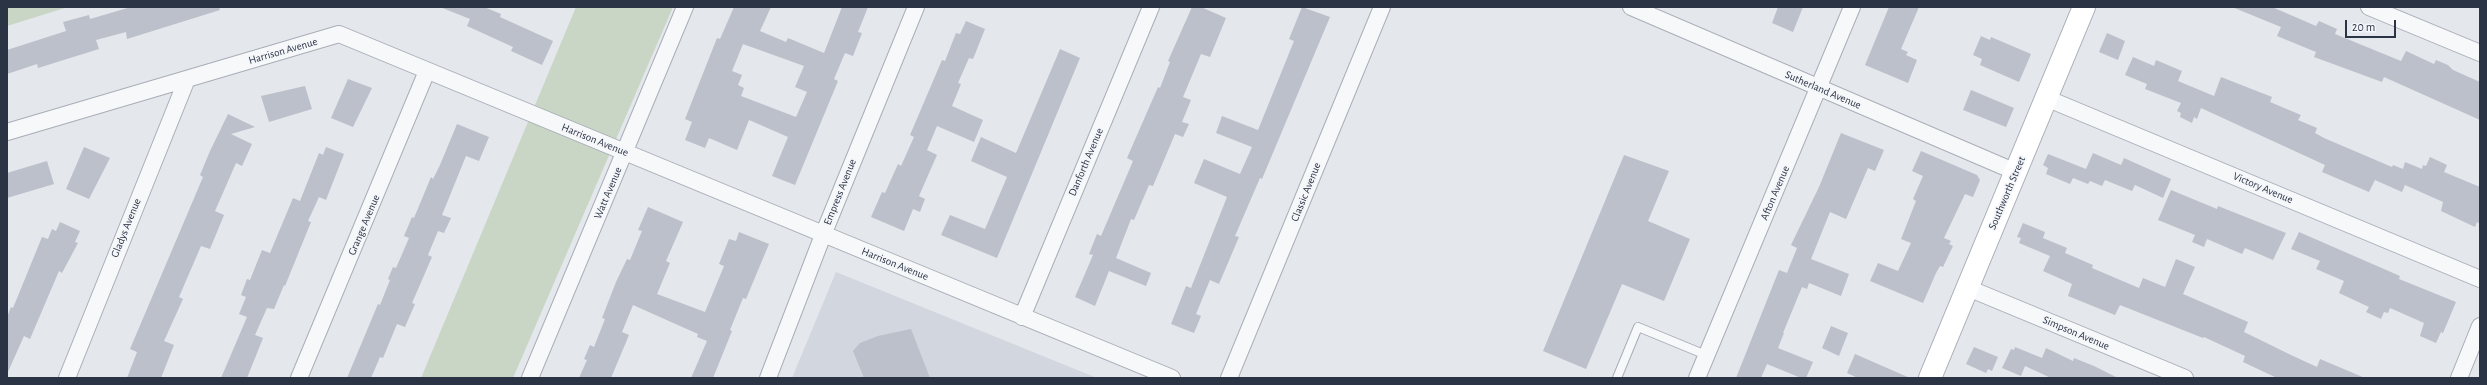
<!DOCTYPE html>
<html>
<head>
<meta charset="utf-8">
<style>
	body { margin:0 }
	#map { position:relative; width:2487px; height:385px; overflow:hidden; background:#e4e7ec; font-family:"Alegreya Sans",sans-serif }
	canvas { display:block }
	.frame { position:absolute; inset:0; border:8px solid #2b3445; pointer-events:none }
	.scale { position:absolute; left:2345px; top:20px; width:51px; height:18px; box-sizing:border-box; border:2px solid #2b3445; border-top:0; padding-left:5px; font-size:12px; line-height:14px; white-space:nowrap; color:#2b3445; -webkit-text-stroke:3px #f4f6f9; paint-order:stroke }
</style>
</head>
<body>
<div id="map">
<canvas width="2487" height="385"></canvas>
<div class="frame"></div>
<div class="scale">20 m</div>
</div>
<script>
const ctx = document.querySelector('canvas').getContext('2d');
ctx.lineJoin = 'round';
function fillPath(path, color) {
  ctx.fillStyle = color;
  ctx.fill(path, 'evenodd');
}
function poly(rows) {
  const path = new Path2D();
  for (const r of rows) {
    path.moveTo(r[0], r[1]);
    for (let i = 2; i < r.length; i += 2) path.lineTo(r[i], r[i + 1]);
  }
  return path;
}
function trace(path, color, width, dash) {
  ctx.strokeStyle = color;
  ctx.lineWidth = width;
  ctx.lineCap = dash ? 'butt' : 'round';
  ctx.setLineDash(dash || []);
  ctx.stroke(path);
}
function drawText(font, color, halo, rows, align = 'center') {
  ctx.font = font + ' "Alegreya Sans",sans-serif';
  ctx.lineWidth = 3.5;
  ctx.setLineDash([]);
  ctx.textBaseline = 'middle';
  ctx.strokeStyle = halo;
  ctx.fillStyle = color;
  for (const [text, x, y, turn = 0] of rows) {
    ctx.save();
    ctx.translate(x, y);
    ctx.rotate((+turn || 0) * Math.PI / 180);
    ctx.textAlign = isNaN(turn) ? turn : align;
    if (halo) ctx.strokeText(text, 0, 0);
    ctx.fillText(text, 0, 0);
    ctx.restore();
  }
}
const built = poly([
	[836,272,1097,378,792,378]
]);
const green = poly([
	[7,7,68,7,7,26],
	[576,7,673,7,513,378,421,378]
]);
const building = poly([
	[131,7,219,7,220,10,127,39,126,32,96,40,99,49,38,68,37,64,7,74,7,50,66,31,63,22,89,15,90,19],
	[440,7,484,7,501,14,500,17,553,41,542,65,511,51,513,47,467,26,470,19],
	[734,7,771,7,760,31,786,42,788,38,824,53,842,7,868,7,858,32,862,33,853,56,845,53,834,79,838,81,795,185,772,176,788,137,749,120,737,150,709,138,705,148,685,140,692,122,685,119,717,38,720,39],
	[743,44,804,66,795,87,807,92,796,117,741,96,744,88,738,85,742,75,732,71],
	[1192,7,1201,7,1226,18,1210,57,1201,54,1183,97,1191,100,1182,122,1189,124,1183,137,1175,134,1153,186,1149,185,1134,220,1131,219,1116,258,1151,273,1146,286,1109,271,1095,306,1075,297,1093,255,1089,254,1097,234,1101,236,1133,161,1127,158,1158,87,1160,88,1170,62,1168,61],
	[1302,7,1330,17,1262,179,1260,178,1235,236,1239,237,1219,284,1210,280,1196,314,1201,316,1194,333,1171,324,1186,286,1191,288,1227,197,1194,183,1204,159,1240,174,1252,147,1216,133,1222,116,1258,130,1294,41,1289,39],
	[1778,7,1803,7,1793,32,1772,23],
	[1889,7,1919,7,1901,49,1908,52,1906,55,1917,60,1908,83,1865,65],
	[2232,7,2272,7,2316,26,2319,21,2337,29,2335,34,2401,61,2406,51,2434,64,2436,60,2448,65,2453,70,2480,82,2480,120,2384,77,2382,82,2314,57,2316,52,2277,36,2281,27],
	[966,21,985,29,973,59,969,58,958,83,961,84,952,106,983,120,974,142,937,126,927,150,937,155,919,196,925,199,920,212,913,209,904,231,871,217,882,192,885,193,898,164,901,166,914,137,910,135,942,60,945,61,956,33,960,34],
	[2107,33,2125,41,2118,60,2099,52],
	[1981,36,1990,40,1991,37,2031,54,2019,82,1980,65,1982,59,1973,55],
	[1060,49,1080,58,997,258,941,235,950,215,985,229,1007,177,971,161,981,137,1016,153],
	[2133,57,2154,66,2156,60,2182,71,2178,81,2214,96,2221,77,2272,97,2270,102,2301,115,2298,120,2317,128,2315,133,2324,138,2392,167,2393,165,2403,169,2405,162,2422,169,2423,165,2426,166,2430,157,2447,165,2444,172,2480,187,2480,224,2477,222,2475,227,2441,211,2443,202,2405,185,2402,192,2375,180,2369,192,2322,172,2325,165,2201,108,2197,119,2194,117,2192,123,2180,117,2181,113,2177,111,2181,103,2145,89,2147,84,2125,75],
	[348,79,372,88,353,127,331,118],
	[305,86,312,109,269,122,261,96],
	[1971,90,2014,108,2006,127,1963,110],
	[228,114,255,127,231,134,252,144,242,166,236,163,215,211,224,215,210,249,201,246,179,297,183,299,164,341,174,345,161,378,127,378,137,352,130,349,203,177,200,175,210,151],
	[457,124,489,137,479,161,466,156,442,215,451,218,444,233,438,231,428,255,432,257,412,303,415,304,405,327,397,324,383,358,380,357,371,378,347,378,378,304,380,305,390,280,388,279,393,267,396,268,409,238,404,236,412,217,414,218,431,177,433,179,440,165],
	[1841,133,1884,150,1875,171,1868,168,1846,219,1830,212,1811,259,1849,274,1841,296,1809,283,1807,289,1802,287,1783,333,1784,333,1778,348,1813,362,1806,378,1801,378,1767,364,1761,378,1736,378,1779,270,1787,273,1797,248,1791,245,1819,187],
	[84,147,110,158,89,199,66,189],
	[326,147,344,154,326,200,319,197,308,221,311,222,285,286,284,285,274,309,267,308,255,335,263,338,247,378,221,378,247,317,239,314,246,297,241,295,247,279,250,280,262,250,270,253,293,198,300,201,319,153,323,155],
	[1921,151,1977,175,1980,180,1973,197,1965,194,1944,238,1951,241,1949,244,1953,246,1943,267,1940,266,1936,273,1923,303,1870,281,1878,263,1898,271,1911,243,1901,239,1916,201,1913,199,1923,176,1912,171],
	[2093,153,2121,165,2124,158,2171,179,2163,198,2135,185,2132,191,2105,180,2102,186,2090,181,2088,184,2073,178,2070,184,2046,174,2048,168,2043,165,2048,154,2086,169],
	[1624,155,1669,171,1648,221,1690,239,1664,301,1622,284,1586,369,1543,351],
	[47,161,54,184,7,198,7,173],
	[2171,190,2217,209,2218,206,2286,233,2273,260,2245,248,2242,254,2207,239,2204,247,2192,242,2195,235,2158,220],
	[648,207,683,222,666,261,670,263,657,294,705,312,724,266,719,264,729,239,736,241,739,232,769,244,746,299,743,298,730,330,732,331,713,378,691,378,707,341,697,337,698,334,633,305,622,332,629,335,611,378,579,378,587,360,584,359,590,345,594,347,605,319,602,318,616,282,627,259,630,260,642,231,638,230],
	[60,222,80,231,75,242,78,243,62,273,59,271,30,339,24,336,7,374,7,317,11,307,13,308,42,237,48,239,52,229,56,231],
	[2023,223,2045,232,2043,238,2067,248,2065,253,2093,265,2092,268,2139,288,2143,278,2165,287,2176,259,2195,267,2183,294,2248,322,2244,332,2291,355,2317,367,2320,359,2365,378,2277,378,2243,362,2245,356,2204,337,2203,338,2120,305,2115,315,2068,296,2072,284,2043,271,2050,256,2019,243,2021,238,2017,237],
	[2299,232,2400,276,2399,279,2456,302,2443,333,2441,332,2436,343,2420,336,2424,323,2390,308,2388,313,2384,312,2381,319,2366,312,2369,307,2339,293,2344,281,2316,269,2320,261,2291,249],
	[1831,326,1848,333,1839,356,1822,348],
	[911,329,930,378,864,378,853,351,860,343,878,336],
	[1974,347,1998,357,1992,371,1988,369,1986,373,1966,364],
	[2015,347,2042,358,2046,348,2073,361,2074,358,2094,366,2118,378,2051,378,2025,366,2021,376,2002,368,2011,349,2014,350],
	[1855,354,1910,378,1858,378,1847,373]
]);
const service = poly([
	[1617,378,1638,327,1706,355]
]);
const minor = poly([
	[1631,7,2016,172],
	[2369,7,2480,53],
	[2046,98,2480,279],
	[7,132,339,34,1172,378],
	[1968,288,2185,378],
	[1022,317,1151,7],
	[67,378,187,79],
	[299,378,427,71],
	[530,378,685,7],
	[768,378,823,235,916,7],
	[1229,378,1382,7],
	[1697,378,1852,7],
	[2459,378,2480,326]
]);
const secondary = poly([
	[1930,378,2084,7]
]);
const streetNames = [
	["Harrison Avenue",283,51,-16],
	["Sutherland Avenue",1823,90,23],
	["Harrison Avenue",595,140,22],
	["Danforth Avenue",1086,162,-67],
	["Victory Avenue",2263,188,23],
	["Empress Avenue",840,192,-68],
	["Classic Avenue",1306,192,-68],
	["Watt Avenue",608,193,-67],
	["Afton Avenue",1775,193,-67],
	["Southworth Street",2007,193,-67],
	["Grange Avenue",364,225,-67],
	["Gladys Avenue",126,228,-68],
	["Harrison Avenue",895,264,22],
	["Simpson Avenue",2076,333,23]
];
fillPath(built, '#d2d6de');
fillPath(green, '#c9d6c5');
fillPath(building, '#bbc0ca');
trace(service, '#a9aeb7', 10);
trace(minor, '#a9aeb7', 18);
trace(secondary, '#a9aeb7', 24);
trace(service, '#f7f8fa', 8);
trace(minor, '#f7f8fa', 16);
trace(secondary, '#fff', 22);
drawText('11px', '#2b3445', '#f4f6f9', streetNames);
</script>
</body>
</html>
